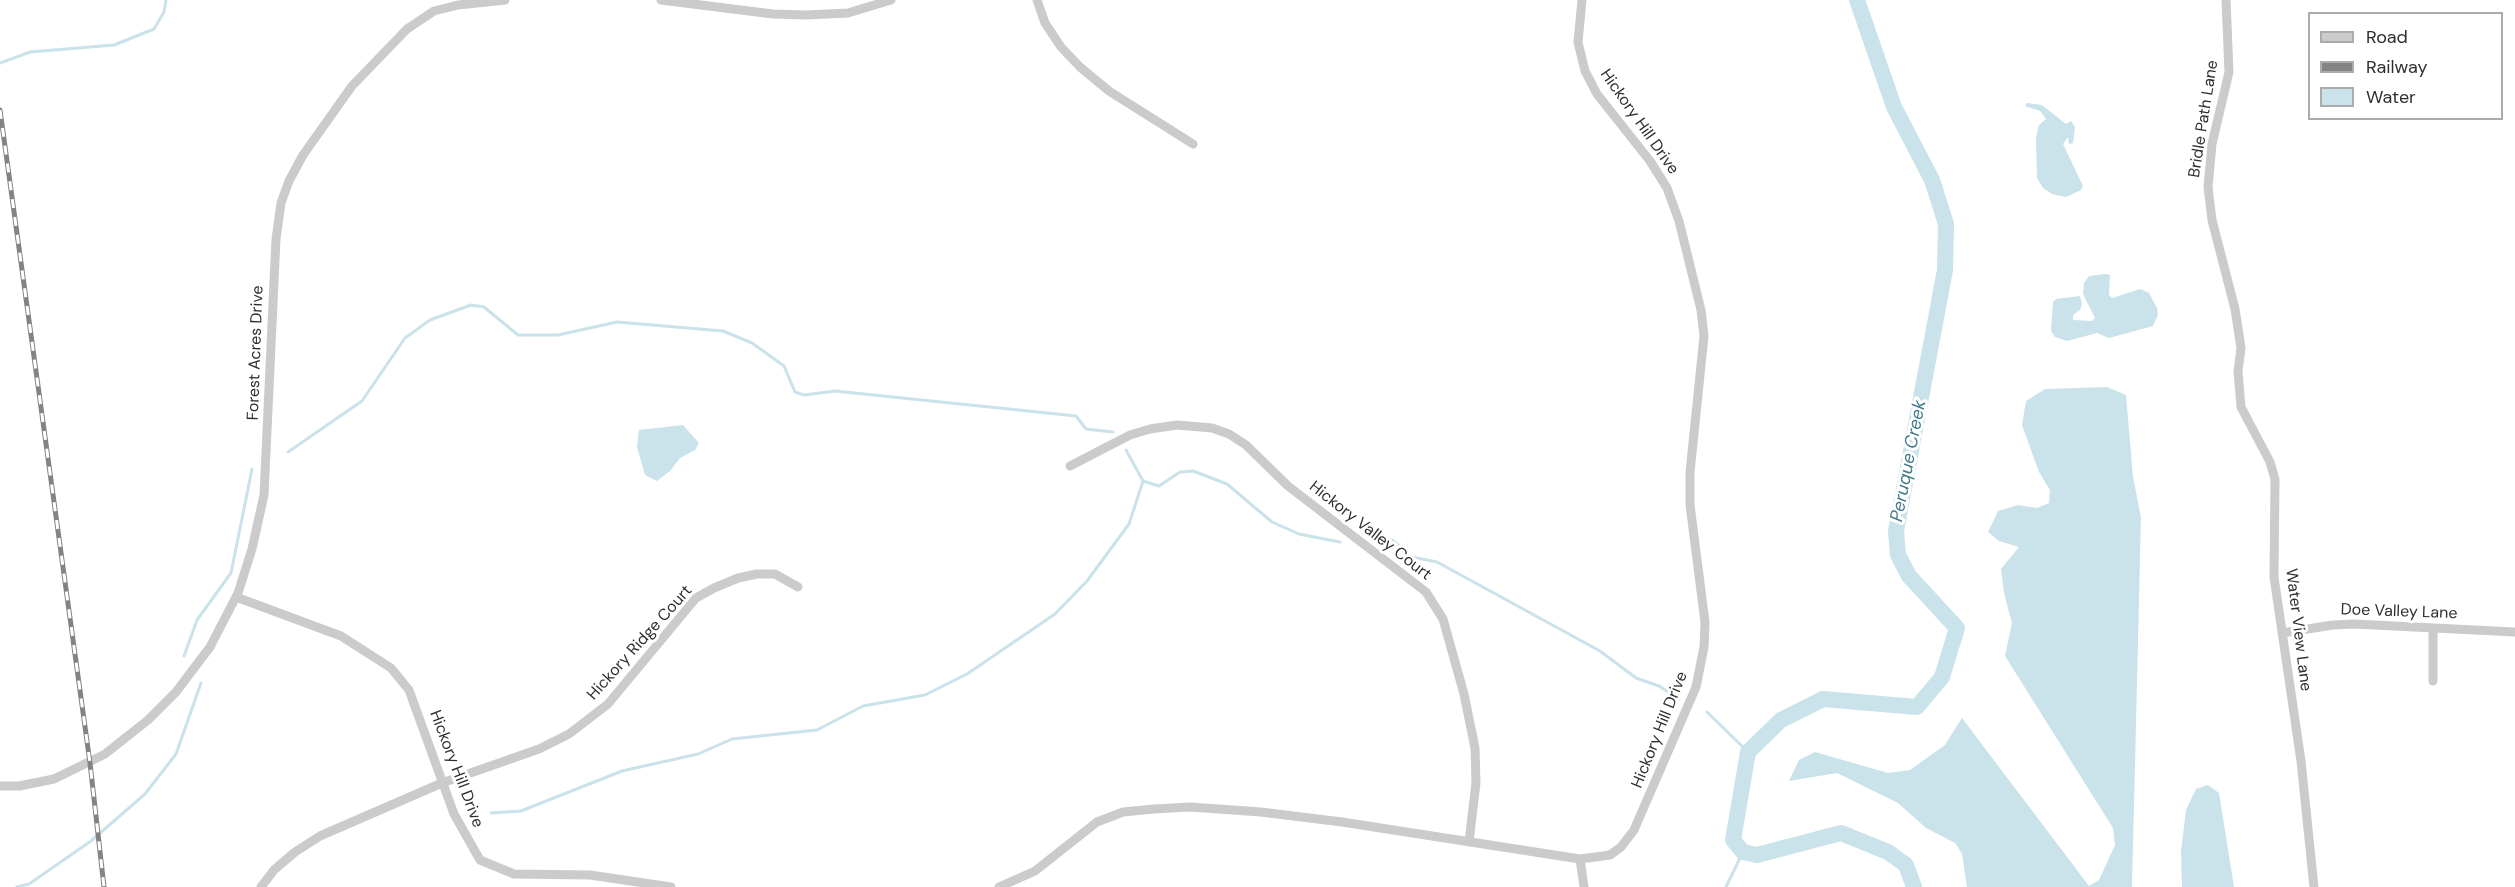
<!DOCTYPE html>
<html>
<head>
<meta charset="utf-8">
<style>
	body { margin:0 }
	#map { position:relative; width:2515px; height:887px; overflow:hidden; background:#fff; font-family:"DM Sans",sans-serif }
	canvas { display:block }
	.legend { position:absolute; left:2308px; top:12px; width:195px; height:108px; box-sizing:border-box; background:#fff; border:2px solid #ababab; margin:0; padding:8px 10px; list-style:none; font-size:18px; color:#2e2e2e }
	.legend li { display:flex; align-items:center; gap:12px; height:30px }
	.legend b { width:30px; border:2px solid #ababab }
</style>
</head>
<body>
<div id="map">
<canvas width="2515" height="887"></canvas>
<ul class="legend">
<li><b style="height:8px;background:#cbcbcb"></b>Road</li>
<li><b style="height:8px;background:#838383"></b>Railway</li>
<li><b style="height:16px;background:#cae2e9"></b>Water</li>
</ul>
</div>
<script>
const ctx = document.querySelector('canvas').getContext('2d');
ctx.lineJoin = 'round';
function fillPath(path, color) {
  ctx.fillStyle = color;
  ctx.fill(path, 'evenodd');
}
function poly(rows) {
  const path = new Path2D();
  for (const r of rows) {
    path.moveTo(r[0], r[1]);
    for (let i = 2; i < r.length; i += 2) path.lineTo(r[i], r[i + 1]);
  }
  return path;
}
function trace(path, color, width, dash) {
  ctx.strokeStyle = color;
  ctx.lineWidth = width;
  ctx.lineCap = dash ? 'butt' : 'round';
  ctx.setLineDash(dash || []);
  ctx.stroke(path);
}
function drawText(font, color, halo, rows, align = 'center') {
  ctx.font = font + ' "DM Sans",sans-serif';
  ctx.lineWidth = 6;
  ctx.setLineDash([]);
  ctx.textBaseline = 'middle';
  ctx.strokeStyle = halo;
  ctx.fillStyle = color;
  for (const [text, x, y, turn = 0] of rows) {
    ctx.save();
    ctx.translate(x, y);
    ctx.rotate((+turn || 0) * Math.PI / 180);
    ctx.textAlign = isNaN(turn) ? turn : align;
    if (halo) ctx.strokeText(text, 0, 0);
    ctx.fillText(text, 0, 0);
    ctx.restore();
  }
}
const water = poly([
	[2027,103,2042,105,2066,124,2071,121,2075,127,2073,143,2069,144,2068,137,2063,144,2083,186,2081,190,2066,197,2052,194,2043,188,2037,178,2036,137,2039,125,2046,119,2040,111,2025,106],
	[2105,274,2110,275,2109,295,2112,298,2140,289,2149,293,2157,308,2158,315,2153,326,2109,338,2097,333,2067,341,2055,337,2051,331,2053,302,2056,299,2080,296,2082,304,2080,310,2073,315,2073,320,2092,321,2095,318,2083,294,2084,283,2089,276],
	[2107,387,2126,395,2133,477,2141,517,2132,887,1967,887,1962,854,1955,843,1926,828,1898,803,1837,773,1789,781,1799,760,1815,752,1888,773,1910,770,1945,745,1962,718,2089,886,2099,880,2115,845,2113,828,2005,656,2012,623,2004,593,2001,569,2019,547,1999,541,1988,532,1998,511,2018,505,2037,508,2049,503,2050,490,2039,472,2022,425,2026,401,2045,389],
	[683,425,699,443,695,450,680,458,670,471,657,481,645,475,637,447,639,430],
	[2208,785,2219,793,2234,887,2182,887,2181,851,2186,810,2196,789]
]);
const stream = poly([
	[0,63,30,52,114,45,154,29,164,12,166,0],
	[288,452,362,401,405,338,430,320,471,305,484,307,518,335,558,335,617,322,723,331,752,343,784,366,795,392,804,395,835,391,1076,416,1086,429,1113,432],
	[1143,481,1159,486,1180,472,1193,471,1227,484,1272,522,1299,534,1340,542],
	[1371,536,1392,540,1412,557,1437,562,1600,651,1636,678,1659,686,1679,699],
	[184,656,197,620,231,573,252,469],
	[1707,712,1748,752],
	[491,813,521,811,622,771,698,754,732,739,817,730,863,706,925,695,967,674,1055,614,1087,581,1129,524,1143,481,1126,450],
	[17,887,29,884,91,841,145,794,176,754,201,683],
	[1726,887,1741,856,1733,840]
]);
const river = poly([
	[1857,0,1894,107,1932,180,1946,224,1945,270,1896,531,1898,555,1909,576,1957,628,1942,677,1917,707,1823,699,1781,720,1748,752,1733,840,1743,852,1757,855,1841,833,1888,852,1906,865,1914,887]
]);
const minor = poly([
	[661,0,773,14,806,15,848,13,891,0],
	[1037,0,1045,23,1061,47,1080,67,1109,91,1193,144],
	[2226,0,2229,72,2212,144,2208,187,2212,220,2235,309,2241,348,2238,371,2241,407,2270,462,2275,479,2274,577,2301,761,2314,887],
	[1070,466,1130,435,1150,429,1177,425,1212,428,1229,434,1246,445,1288,486,1426,592,1443,619,1464,694,1475,748,1476,783,1469,842],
	[236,597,341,636,391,668,409,690,454,814,480,860,514,874,590,875,671,887],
	[2282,633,2333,625,2354,624,2515,632],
	[2433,681,2433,628],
	[0,786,19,786,54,779,105,754,148,720,176,692,210,647,238,593,252,549,264,495,276,239,281,203,289,181,303,155,352,86,407,29,434,11,458,5,505,0],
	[1580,859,1584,887],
	[261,887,274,870,295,852,320,836,442,783,539,749,569,734,608,704,696,598,714,588,738,578,757,574,775,574,798,587],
	[999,887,1035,871,1097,822,1123,812,1154,809,1190,807,1261,812,1342,822,1580,859,1610,855,1621,847,1634,830,1696,687,1704,647,1705,622,1690,505,1690,472,1704,336,1701,310,1679,221,1667,188,1650,161,1597,94,1585,71,1578,42,1582,0]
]);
const rail = poly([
	[0,110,90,763,104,887]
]);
const streetNames = [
	["Bridle Path Lane",2204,119,-81],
	["Hickory Hill Drive",1639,122,55],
	["Forest Acres Drive",256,353,-88],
	["Hickory Valley Court",1370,531,38],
	["Doe Valley Lane",2399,612,2],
	["Water View Lane",2298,630,83],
	["Hickory Ridge Court",640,643,-48],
	["Hickory Hill Drive",1660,730,-68],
	["Hickory Hill Drive",456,769,69]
];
const waterNames = [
	["Peruque Creek",1909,461,-79]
];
fillPath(water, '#cae2e9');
trace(stream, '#cae2e9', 3);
trace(river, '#cae2e9', 16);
trace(minor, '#cbcbcb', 9);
trace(rail, '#838383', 5);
trace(rail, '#fff', 3, [9]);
drawText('16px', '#2e2e2e', '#fff', streetNames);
drawText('italic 18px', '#417b8b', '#fff', waterNames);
</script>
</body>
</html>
